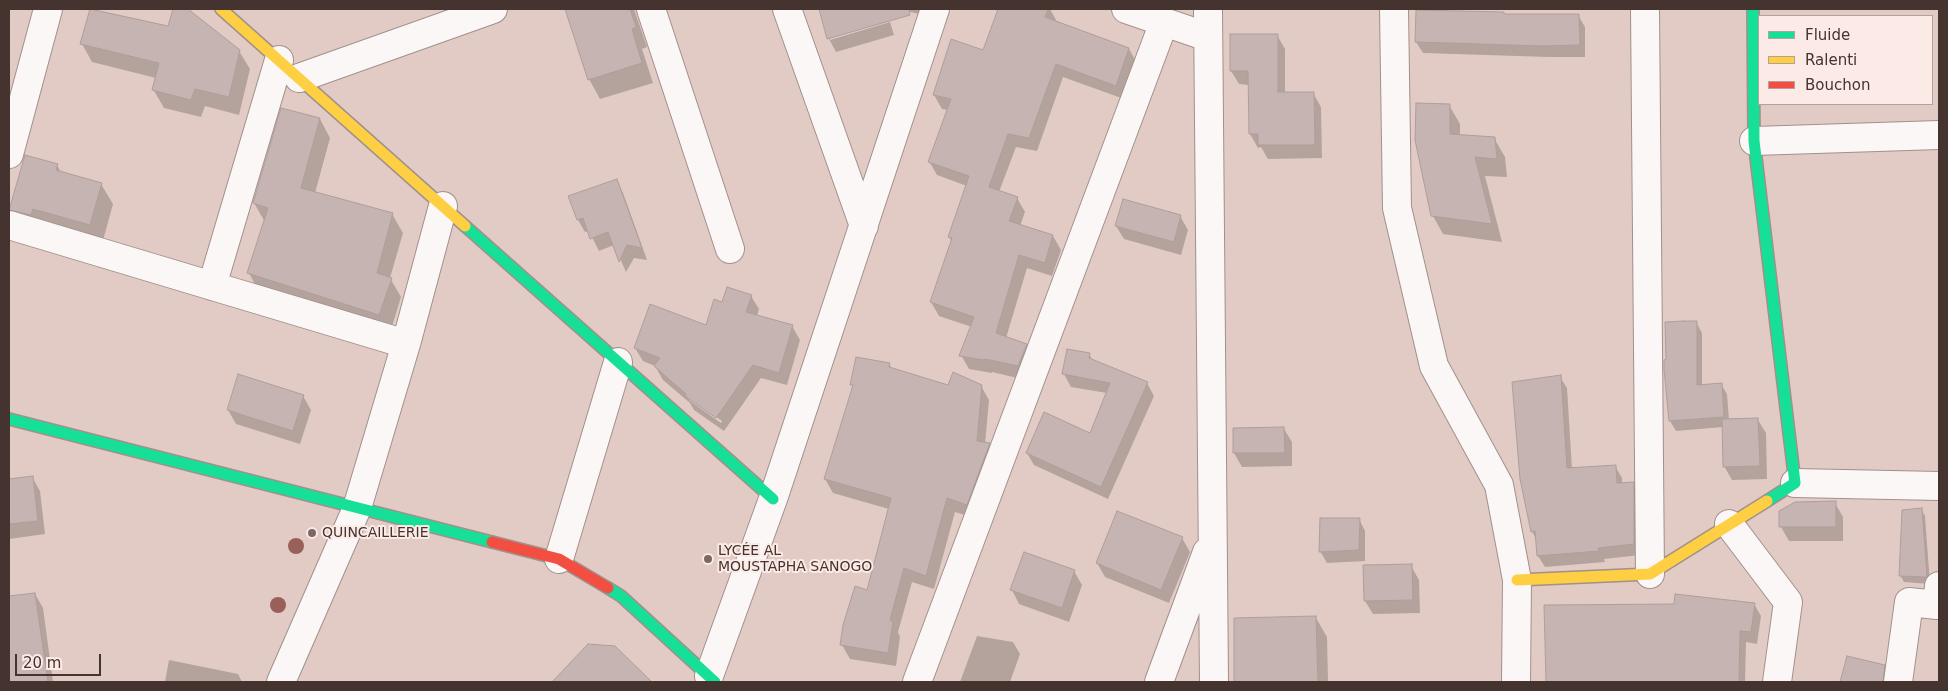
<!DOCTYPE html>
<html>
<head>
<meta charset="utf-8">
<style>
	body { margin:0 }
	#map { position:relative; width:1948px; height:691px; overflow:hidden; background:#e2cbc5; font-family:"DejaVu Sans",sans-serif }
	canvas { display:block }
	.frame { position:absolute; inset:0; border:10px solid #44332f; pointer-events:none }
	.legend { position:absolute; left:1758px; top:15px; width:175px; height:90px; box-sizing:border-box; background:#fceae6; border:1px solid #b2a19d; margin:0; padding:6px 9px; list-style:none; font-size:15px; color:#44332f }
	.legend li { display:flex; align-items:center; gap:10px; height:25px }
	.legend b { width:25px; border:1px solid #b2a19d }
	.scale { position:absolute; left:15px; top:654px; width:86px; height:22px; box-sizing:border-box; border:2px solid #44332f; border-top:0; padding-left:6px; font-size:15px; line-height:18px; white-space:nowrap; color:#44332f; -webkit-text-stroke:4px #fceae6; paint-order:stroke }
</style>
</head>
<body>
<div id="map">
<canvas width="1948" height="691"></canvas>
<div class="frame"></div>
<ul class="legend">
<li><b style="height:6px;background:#16e098"></b>Fluide</li>
<li><b style="height:6px;background:#ffcf43"></b>Ralenti</li>
<li><b style="height:6px;background:#f24e42"></b>Bouchon</li>
</ul>
<div class="scale">20 m</div>
</div>
<script>
const ctx = document.querySelector('canvas').getContext('2d');
ctx.lineJoin = 'round';
function fillPath(path, color) {
  ctx.fillStyle = color;
  ctx.fill(path, 'evenodd');
}
function poly(rows) {
  const path = new Path2D();
  for (const r of rows) {
    path.moveTo(r[0], r[1]);
    for (let i = 2; i < r.length; i += 2) path.lineTo(r[i], r[i + 1]);
  }
  return path;
}
function trace(path, color, width, dash) {
  ctx.strokeStyle = color;
  ctx.lineWidth = width;
  ctx.lineCap = dash ? 'butt' : 'round';
  ctx.setLineDash(dash || []);
  ctx.stroke(path);
}
function drawText(font, color, halo, rows, align = 'center') {
  ctx.font = font + ' "DejaVu Sans",sans-serif';
  ctx.lineWidth = 4;
  ctx.setLineDash([]);
  ctx.textBaseline = 'middle';
  ctx.strokeStyle = halo;
  ctx.fillStyle = color;
  for (const [text, x, y, turn = 0] of rows) {
    ctx.save();
    ctx.translate(x, y);
    ctx.rotate((+turn || 0) * Math.PI / 180);
    ctx.textAlign = isNaN(turn) ? turn : align;
    if (halo) ctx.strokeText(text, 0, 0);
    ctx.fillText(text, 0, 0);
    ctx.restore();
  }
}
const shadow = poly([
	[91,9,169,28,174,9,186,9,239,51,250,69,239,115,205,106,201,117,164,108,153,89,156,78,92,62,82,44],
	[567,9,634,9,647,47,642,49,653,83,600,99,589,79],
	[820,9,886,9,890,20,830,37,830,40,890,22,894,35,836,52,829,39],
	[898,9,921,9,919,14],
	[999,9,1050,9,1056,20,1056,22,1129,49,1137,63,1124,99,1063,77,1037,151,1016,147,999,192,1017,198,1025,212,1020,226,1053,236,1061,250,1052,276,1027,268,1006,338,1026,345,1034,359,1026,380,992,372,992,373,969,369,961,355,972,327,939,316,931,302,952,242,949,237,967,186,937,175,929,161,948,110,942,109,934,95,984,51],
	[1417,9,1446,9,1446,12,1504,15,1578,15,1585,27,1585,57,1549,57,1423,53,1416,42],
	[1277,35,1285,49,1285,94,1313,93,1321,107,1322,158,1268,159,1261,147,1258,148,1250,134,1249,85,1239,84,1231,71],
	[1449,105,1460,124,1460,136,1494,138,1505,157,1507,177,1485,176,1502,242,1443,234,1433,216],
	[320,119,330,138,315,193,392,214,403,233,390,278,401,297,390,333,259,292,249,273,265,222,254,203],
	[57,165,62,174,101,184,113,204,102,244,21,229,10,210],
	[616,180,623,193,647,260,634,258,626,272,614,245,599,251,589,231,585,232,578,220,569,197],
	[1180,216,1188,230,1181,255,1124,239,1116,226],
	[751,296,759,309,757,316,792,326,800,340,787,385,761,378,724,431,694,410,690,403,663,380,655,366,643,361,635,348,707,327,723,304],
	[689,397,722,421,721,423,689,400],
	[1696,322,1702,333,1702,385,1721,384,1727,394,1729,420,1758,420,1766,433,1767,479,1732,480,1724,466,1723,427,1676,431,1670,421,1667,361],
	[1089,354,1093,361,1147,383,1154,396,1108,499,1034,465,1027,453,1091,435,1107,393,1071,387,1064,374],
	[889,364,892,369,949,386,981,386,989,400,985,444,989,445,997,458,975,518,955,512,934,589,912,582,898,632,900,637,896,666,850,659,842,645,868,591,889,509,833,493,825,479,853,387,852,385],
	[1560,377,1567,388,1572,469,1615,466,1622,478,1622,484,1633,483,1640,495,1640,555,1604,559,1605,562,1545,567,1538,556,1537,541,1532,531],
	[303,396,311,410,300,444,236,424,228,410],
	[1284,429,1292,442,1292,466,1242,467,1234,453],
	[32,477,40,491,45,534,9,539,9,480],
	[1835,503,1843,517,1843,541,1789,541,1781,527,1780,512],
	[1921,509,1925,516,1930,584,1904,582,1900,575],
	[1359,519,1365,531,1365,561,1327,563,1320,551],
	[1182,538,1190,552,1169,603,1105,577,1097,563],
	[1411,566,1419,580,1420,613,1373,614,1365,601],
	[1074,571,1082,585,1069,622,1019,604,1012,590],
	[35,594,43,608,53,682,9,682,9,597],
	[1754,604,1761,616,1757,644,1746,642,1745,682,1547,682,1545,606],
	[1316,618,1327,637,1328,682,1235,682,1235,619],
	[977,636,1013,642,1020,654,1010,682,960,682],
	[588,645,615,647,650,682,553,682],
	[169,660,238,674,242,682,165,682],
	[1884,666,1891,682,1844,682,1842,679]
]);
const building = poly([
	[90,9,168,26,173,9,188,9,240,50,229,97,195,89,191,100,152,90,159,63,80,44,90,9],
	[565,9,630,9,636,27,632,29,642,63,588,80,565,9],
	[819,9,909,9,910,15,827,39,819,9],
	[998,9,1048,9,1045,17,1129,48,1116,86,1056,64,1029,138,1008,134,989,187,1018,197,1009,221,1053,235,1045,263,1019,255,996,333,1027,344,1018,366,985,359,984,360,959,356,974,317,930,302,952,238,948,237,969,176,928,162,951,99,933,95,951,39,983,50,998,9],
	[1416,10,1504,12,1504,14,1579,14,1580,45,1542,46,1415,42,1416,10],
	[1230,34,1278,34,1278,92,1314,92,1315,145,1258,145,1258,134,1249,134,1248,71,1230,71,1230,34],
	[1416,103,1450,104,1450,134,1495,137,1497,159,1475,157,1492,224,1431,216,1415,140,1416,103],
	[281,108,320,118,301,188,393,213,377,273,392,278,379,315,247,273,268,208,253,203,281,108],
	[25,155,58,164,56,170,102,183,90,225,33,209,31,215,9,210,25,155],
	[617,179,642,248,627,245,619,262,608,232,590,239,583,218,577,220,568,196,617,179],
	[1123,199,1181,215,1174,242,1115,226,1123,199],
	[727,287,752,295,746,312,793,325,779,373,753,365,716,418,685,396,686,394,654,366,660,358,634,348,650,304,706,325,714,299,722,302,727,287],
	[1684,321,1697,321,1697,385,1722,383,1724,417,1669,421,1664,370,1664,360,1666,359,1665,322,1684,321],
	[1067,349,1090,353,1089,358,1148,382,1101,487,1026,453,1044,412,1090,433,1110,383,1062,374,1067,349],
	[856,357,890,363,889,367,948,385,953,372,982,385,977,441,990,443,967,505,947,498,926,576,904,568,890,620,893,622,888,653,840,645,843,625,855,586,867,590,891,498,824,479,853,385,850,385,856,357],
	[238,374,304,395,293,431,227,410,238,374],
	[1561,375,1567,468,1616,465,1617,483,1634,482,1634,544,1598,548,1599,551,1537,556,1535,531,1531,532,1520,479,1512,382,1561,375],
	[1758,418,1760,466,1723,467,1722,419,1758,418],
	[1284,427,1285,453,1233,453,1233,428,1284,427],
	[33,476,38,521,9,524,9,479,33,476],
	[1836,501,1836,527,1779,527,1779,511,1795,502,1836,501],
	[1922,508,1927,576,1926,577,1899,576,1902,510,1922,508],
	[1117,511,1183,537,1161,590,1096,563,1117,511],
	[1320,518,1360,518,1359,550,1319,552,1320,518],
	[1024,552,1075,570,1062,608,1010,590,1024,552],
	[1412,564,1413,600,1364,601,1363,565,1412,564],
	[35,593,48,682,9,682,9,596,35,593],
	[1675,594,1755,603,1751,632,1740,631,1739,682,1546,682,1544,605,1674,604,1675,594],
	[1316,616,1318,682,1234,682,1234,618,1316,616],
	[588,644,615,646,652,682,552,682,588,644],
	[1847,656,1885,665,1883,682,1840,682,1847,656]
]);
const street = poly([
	[651,9,730,249],
	[787,9,864,226],
	[1126,9,1208,37],
	[1208,9,1214,682],
	[1394,9,1397,208,1434,366,1499,485,1517,580,1516,682],
	[1645,9,1650,574],
	[299,78,493,9],
	[1754,141,1939,135],
	[9,154,48,9],
	[9,225,406,344],
	[212,286,279,60],
	[1795,483,1939,486],
	[1729,524,1788,602,1777,682],
	[559,559,618,362],
	[709,676,773,499,935,9],
	[281,682,357,508,406,344,443,206],
	[917,682,1164,22],
	[1159,682,1207,552],
	[1898,682,1909,602,1937,605,1939,586]
]);
const fast = poly([
	[1753,9,1754,141,1795,483,1767,501],
	[465,226,773,499],
	[9,419,492,542],
	[608,588,621,596,715,682]
]);
const slow = poly([
	[221,9,465,226],
	[1517,580,1650,574,1767,501]
]);
const jam = poly([
	[492,542,559,559,608,588]
]);
const trees = [
	[296,546],
	[278,605]
];
const markers = [
	[312,533,5,"#7b6864"],
	[708,559,5,"#7b6864"]
];
const poiNames = [
	["QUINCAILLERIE",322,533],
	["LYCÉE AL",718,551],
	["MOUSTAPHA SANOGO",718,567]
];
fillPath(shadow, '#0003');
fillPath(building, '#c6b4b2');
trace(building, '#af9d9b', 1);
trace(street, '#a1908c', 30);
trace(fast, '#a1908c', 14);
trace(slow, '#a1908c', 14);
trace(jam, '#a1908c', 14);
trace(street, '#fbf7f6', 28);
trace(fast, '#16e098', 11);
trace(slow, '#ffcf43', 11);
trace(jam, '#f24e42', 11);
ctx.fillStyle = '#996059';
for (const [x, y] of trees) {
  ctx.beginPath();
  ctx.arc(x, y, 8, 0, 2 * Math.PI);
  ctx.fill();
}
for (const [x, y, r, color] of markers) {
  const dot = new Path2D();
  dot.arc(x, y, r, 0, 2 * Math.PI);
  ctx.fillStyle = color;
  ctx.fill(dot);
  trace(dot, '#fceae6', 2);
}
drawText('14px', '#44332f', '#fceae6', poiNames, 'left');
</script>
</body>
</html>
